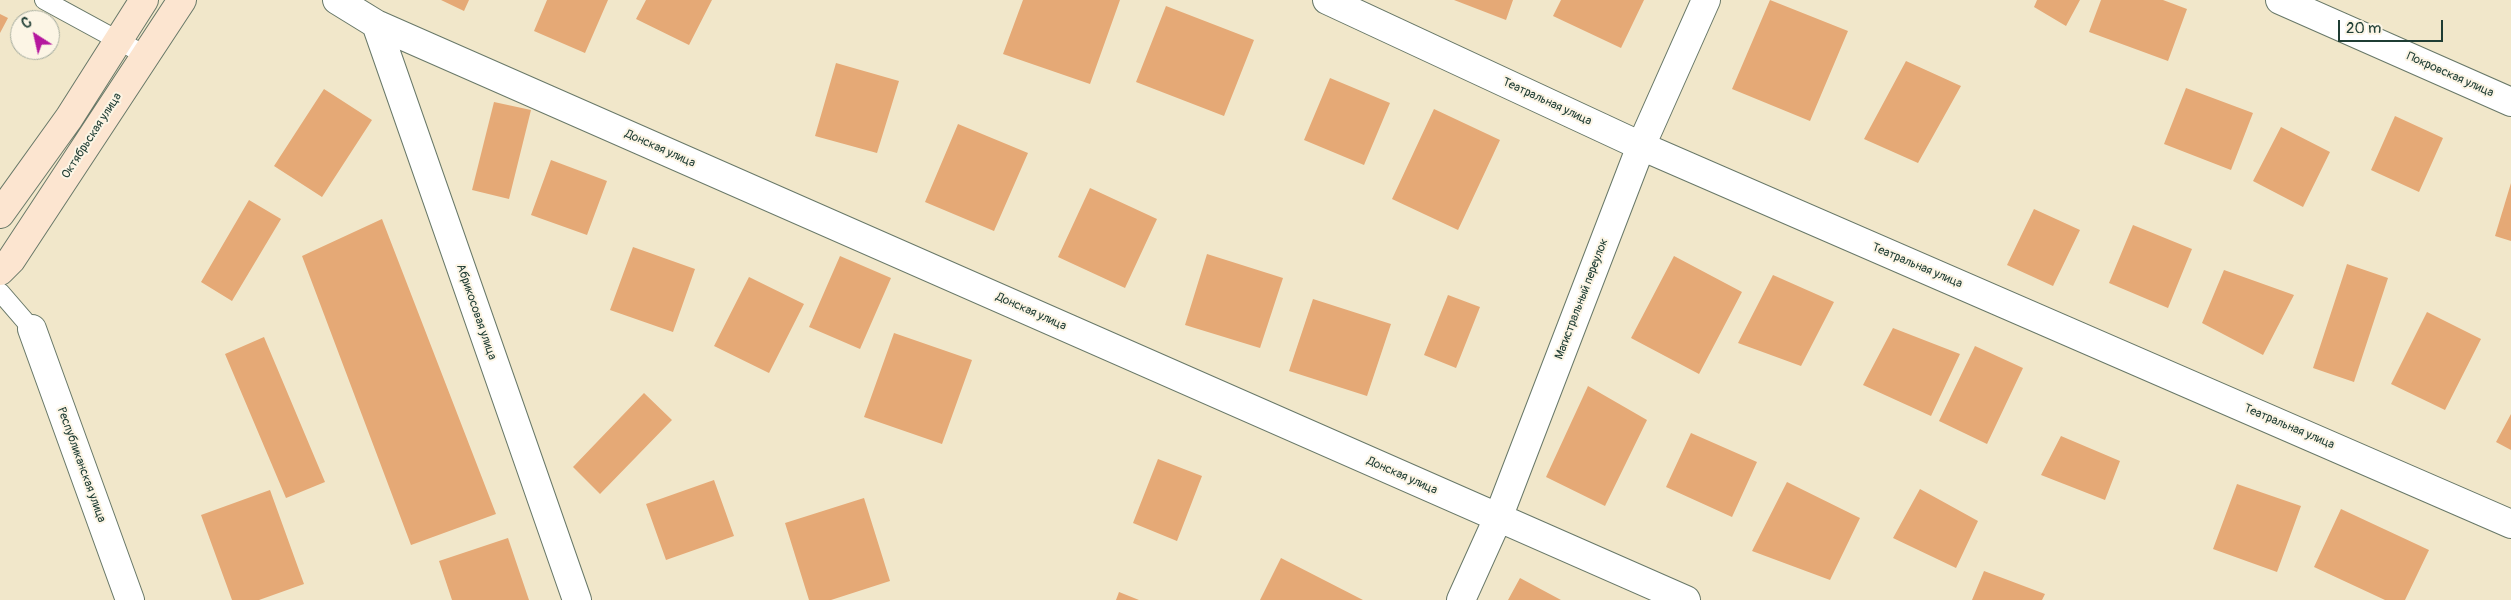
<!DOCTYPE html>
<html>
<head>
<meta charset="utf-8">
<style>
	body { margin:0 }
	#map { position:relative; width:2511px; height:600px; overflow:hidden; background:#f1e7ca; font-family:Pangolin,sans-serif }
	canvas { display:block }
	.north { position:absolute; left:10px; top:10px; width:50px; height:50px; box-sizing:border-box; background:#fcf5e5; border:1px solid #a4ab9e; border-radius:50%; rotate:325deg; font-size:14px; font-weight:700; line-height:20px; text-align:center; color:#1f3d34 }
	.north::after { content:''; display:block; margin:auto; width:18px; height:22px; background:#b5179e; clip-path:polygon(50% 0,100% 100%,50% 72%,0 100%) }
	.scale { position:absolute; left:2338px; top:20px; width:105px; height:22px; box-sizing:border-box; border:2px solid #1f3d34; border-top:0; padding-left:6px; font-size:15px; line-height:18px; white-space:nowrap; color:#1f3d34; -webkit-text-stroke:4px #fcf5e5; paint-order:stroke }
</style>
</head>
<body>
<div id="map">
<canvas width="2511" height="600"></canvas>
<div class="north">С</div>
<div class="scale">20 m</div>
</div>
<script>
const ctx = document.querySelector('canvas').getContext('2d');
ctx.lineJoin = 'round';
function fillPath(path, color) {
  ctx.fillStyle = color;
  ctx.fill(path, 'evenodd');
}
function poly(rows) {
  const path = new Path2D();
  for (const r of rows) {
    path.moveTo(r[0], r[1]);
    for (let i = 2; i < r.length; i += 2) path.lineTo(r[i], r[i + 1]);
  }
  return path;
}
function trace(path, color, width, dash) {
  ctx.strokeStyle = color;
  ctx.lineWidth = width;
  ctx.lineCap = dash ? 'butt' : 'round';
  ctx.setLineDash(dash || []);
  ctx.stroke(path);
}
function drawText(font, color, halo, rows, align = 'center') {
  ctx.font = font + ' Pangolin,sans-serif';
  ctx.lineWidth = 4;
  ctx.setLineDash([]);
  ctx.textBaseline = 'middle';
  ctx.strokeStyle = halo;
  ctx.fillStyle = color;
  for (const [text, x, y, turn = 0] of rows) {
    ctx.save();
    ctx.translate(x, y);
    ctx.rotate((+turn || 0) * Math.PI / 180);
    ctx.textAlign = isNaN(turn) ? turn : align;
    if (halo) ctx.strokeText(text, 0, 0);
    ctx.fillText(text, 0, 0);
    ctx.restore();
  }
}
const building = poly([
	[441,0,469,0,464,11],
	[547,0,608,0,585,53,534,31],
	[646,0,712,0,689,45,636,19],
	[1023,0,1120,0,1090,84,1003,54],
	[1454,0,1513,0,1506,20],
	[1561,0,1644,0,1621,48,1553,16],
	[1770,0,1848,31,1810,121,1732,89],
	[2037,0,2080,0,2066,26,2034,7],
	[2101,0,2163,0,2187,9,2168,61,2089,32],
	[1166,6,1254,40,1224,116,1136,82],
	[0,14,8,18,0,33],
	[1906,61,1961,86,1918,163,1864,139],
	[836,63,899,81,877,153,815,136],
	[1330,78,1390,103,1364,165,1304,140],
	[2186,88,2253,113,2231,170,2164,144],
	[324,89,372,120,322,197,274,166],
	[494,102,531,110,509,199,472,190],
	[1434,109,1500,140,1458,230,1392,199],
	[2395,116,2443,138,2419,192,2371,170],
	[958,124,1028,153,994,231,925,202],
	[2281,127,2330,152,2303,207,2253,181],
	[551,160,607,181,587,235,531,215],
	[2511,183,2511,241,2495,236],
	[1090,188,1157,219,1125,288,1058,257],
	[249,200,281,219,232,301,201,282],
	[2034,209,2080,230,2053,286,2007,265],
	[382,219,496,514,411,545,302,256],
	[2133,225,2192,249,2168,308,2109,283],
	[633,247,695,269,673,332,610,310],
	[1207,254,1283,278,1260,348,1185,325],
	[840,256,891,278,860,349,809,327],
	[1674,256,1742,292,1699,374,1631,338],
	[2347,264,2388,278,2354,382,2313,368],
	[2224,270,2294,295,2263,355,2202,323],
	[1773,275,1834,302,1801,366,1738,343],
	[749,277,804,304,769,373,714,346],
	[1448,295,1480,307,1456,368,1424,355],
	[1313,299,1391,324,1367,396,1289,371],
	[2427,312,2481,339,2445,410,2391,384],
	[1893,328,1960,354,1931,416,1863,385],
	[894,333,972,360,942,444,864,417],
	[264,337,325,482,286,498,225,354],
	[1975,346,2023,368,1987,444,1939,421],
	[1588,386,1647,420,1605,506,1546,477],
	[644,393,672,420,600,494,573,467],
	[2511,414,2511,450,2496,442],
	[1691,433,1757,462,1732,517,1666,487],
	[2061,436,2120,461,2105,500,2041,475],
	[1158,459,1202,476,1177,541,1133,523],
	[714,480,734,536,666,560,646,504],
	[1787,482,1860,518,1830,580,1752,551],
	[2237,484,2301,506,2277,572,2213,549],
	[1920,489,1978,521,1956,568,1893,538],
	[270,490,304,584,259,600,232,600,201,515],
	[864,498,890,581,831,600,809,600,785,523],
	[2341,509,2429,550,2405,600,2385,600,2314,567],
	[508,538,529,600,452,600,439,561],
	[1281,558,1363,600,1260,600],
	[1984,571,2045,594,2042,600,1972,600],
	[1520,578,1561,600,1508,600],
	[1119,592,1139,600,1116,600]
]);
const lane = poly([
	[44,0,145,55],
	[0,292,32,329]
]);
const street = poly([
	[337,0,376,24,1686,600],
	[1327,0,1641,146,2511,524],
	[2280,0,2511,102],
	[376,24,577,600],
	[32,329,130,600],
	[1461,600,1498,518,1641,146,1706,0]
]);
const secondary = poly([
	[0,214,69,118,144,0],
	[0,271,11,260,182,0]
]);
const streetNames = [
	["Покровская улица",2450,75,24],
	["Театральная улица",1547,102,25],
	["Октябрьская улица",92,136,-57],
	["Донская улица",660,149,24],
	["Театральная улица",1917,266,23],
	["Магистральный переулок",1582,299,-69],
	["Абрикосовая улица",476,312,71],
	["Донская улица",1031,312,24],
	["Театральная улица",2289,427,23],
	["Республиканская улица",81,465,70],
	["Донская улица",1402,476,24]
];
fillPath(building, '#e5a976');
trace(lane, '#687868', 20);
trace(street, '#687868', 30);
trace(secondary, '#687868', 30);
trace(lane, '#fff', 18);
trace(street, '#fff', 28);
trace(secondary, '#fce5d0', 28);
drawText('12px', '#1f3d34', '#fcf5e5', streetNames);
</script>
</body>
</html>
